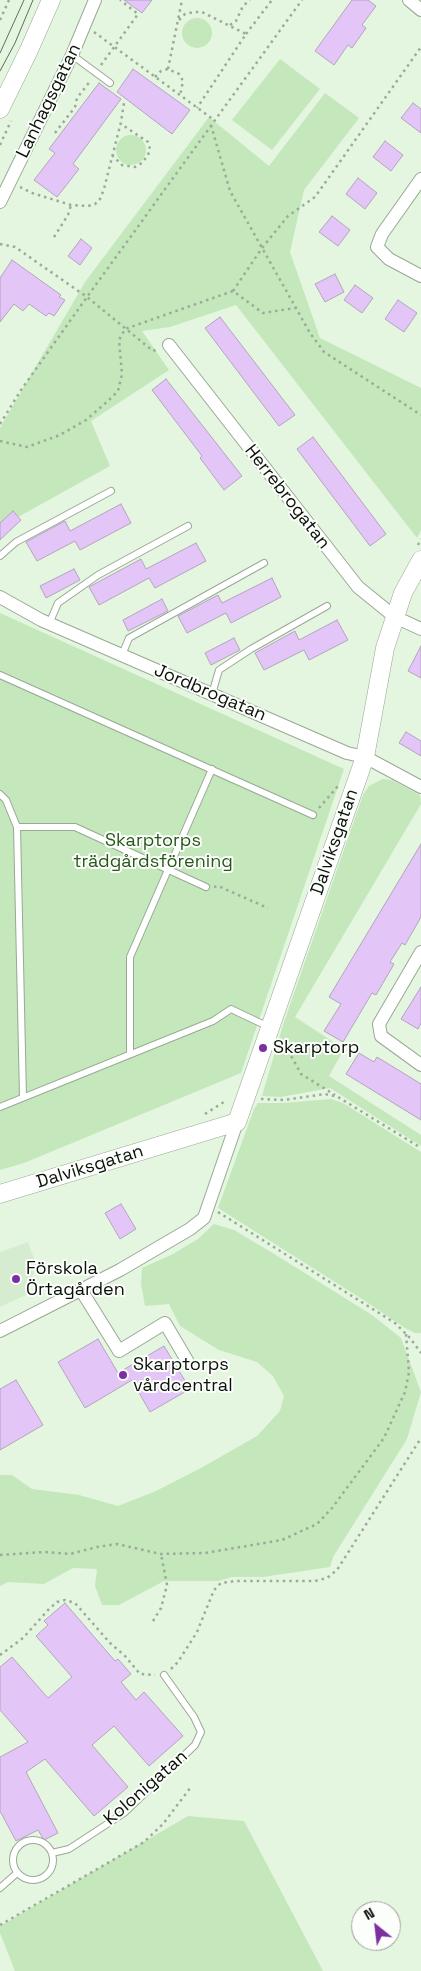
<!DOCTYPE html>
<html>
<head>
<meta charset="utf-8">
<style>
	body { margin:0 }
	#map { position:relative; width:421px; height:1971px; overflow:hidden; background:#e4f6e0; font-family:"Space Grotesk",sans-serif }
	canvas { display:block }
	.north { position:absolute; left:351px; top:1901px; width:50px; height:50px; box-sizing:border-box; background:#fbfefa; border:1px solid #9b9f9a; border-radius:50%; rotate:331deg; font-size:14px; font-weight:700; line-height:20px; text-align:center; color:#0a1009 }
	.north::after { content:''; display:block; margin:auto; width:18px; height:22px; background:#7b2fa1; clip-path:polygon(50% 0,100% 100%,50% 72%,0 100%) }
</style>
</head>
<body>
<div id="map">
<canvas width="421" height="1971"></canvas>
<div class="north">N</div>
</div>
<script>
const ctx = document.querySelector('canvas').getContext('2d');
ctx.lineJoin = 'round';
function fillPath(path, color) {
  ctx.fillStyle = color;
  ctx.fill(path, 'evenodd');
}
function poly(rows) {
  const path = new Path2D();
  for (const r of rows) {
    if (r.length === 3) {
      path.moveTo(r[0] + r[2], r[1]);
      path.arc(r[0], r[1], r[2], 0, 2 * Math.PI);
      continue;
    }
    path.moveTo(r[0], r[1]);
    for (let i = 2; i < r.length; i += 2) path.lineTo(r[i], r[i + 1]);
  }
  return path;
}
function trace(path, color, width, dash) {
  ctx.strokeStyle = color;
  ctx.lineWidth = width;
  ctx.lineCap = dash ? 'butt' : 'round';
  ctx.setLineDash(dash || []);
  ctx.stroke(path);
}
function drawText(font, color, halo, rows, align = 'center') {
  ctx.font = font + ' "Space Grotesk",sans-serif';
  ctx.lineWidth = 4;
  ctx.setLineDash([]);
  ctx.textBaseline = 'middle';
  ctx.strokeStyle = halo;
  ctx.fillStyle = color;
  for (const [text, x, y, turn = 0] of rows) {
    ctx.save();
    ctx.translate(x, y);
    ctx.rotate((+turn || 0) * Math.PI / 180);
    ctx.textAlign = isNaN(turn) ? turn : align;
    if (halo) ctx.strokeText(text, 0, 0);
    ctx.fillText(text, 0, 0);
    ctx.restore();
  }
}
const built = poly([
	[28,1242,36,1264,28,1294,0,1307,0,1252]
]);
const green = poly([
	[197,33,15],
	[280,59,320,89,272,150,232,120],
	[325,93,359,118,304,190,290,252,320,338,421,388,421,530,417,538,236,305,170,327,142,331,169,370,91,421,110,466,0,527,0,428,85,282,209,117,269,166],
	[131,150,15],
	[0,613,344,769,241,1073,24,1163,0,1170],
	[383,779,392,780,420,795,421,804,295,1017,344,1049,329,1076,421,1135,421,1146,330,1088,281,1097,262,1096,283,1025,363,795,369,786],
	[331,1099,343,1103,421,1152,421,1333,415,1333,405,1328,365,1301,218,1208,254,1109,258,1103,284,1103],
	[214,1224,234,1230,271,1252,372,1315,401,1338,421,1392,407,1439,333,1557,330,1567,263,1577,232,1577,218,1581,164,1581,119,1605,102,1605,95,1586,97,1569,73,1568,44,1584,8,1582,0,1586,0,1475,12,1475,32,1489,79,1495,118,1506,156,1491,201,1468,257,1436,280,1411,284,1396,273,1376,257,1362,219,1350,180,1326,169,1304,145,1306,141,1284,142,1268,173,1254,198,1239],
	[188,1816,244,1821,323,1971,15,1971,0,1933,0,1926]
]);
const building = poly([
	[124,0,152,0,142,13,124,0],
	[352,0,368,0,376,6,362,25,366,28,352,48,348,45,334,65,315,51,352,0],
	[133,69,190,110,172,134,117,92,133,69],
	[99,83,121,99,73,164,79,169,57,197,34,180,55,153,49,149,99,83],
	[413,103,421,109,421,133,401,118,413,103],
	[385,141,403,155,391,171,373,157,385,141],
	[358,178,377,193,365,209,346,194,358,178],
	[332,216,350,230,338,246,319,232,332,216],
	[81,239,92,248,80,265,68,256,81,239],
	[12,260,61,295,59,297,65,300,54,316,49,313,46,316,29,304,23,311,14,304,0,322,0,278,12,260],
	[335,274,344,292,325,302,315,284,335,274],
	[355,285,373,298,362,313,344,300,355,285],
	[398,300,417,313,404,332,385,319,398,300],
	[220,317,295,415,279,426,205,328,220,317],
	[166,379,242,476,224,490,200,458,202,456,152,390,166,379],
	[313,437,386,534,370,546,297,449,313,437],
	[121,504,131,523,80,550,75,541,37,561,26,542,65,521,70,531,121,504],
	[13,511,21,520,0,540,0,523,13,511],
	[196,543,206,561,155,588,149,578,99,605,89,587,141,559,146,569,196,543],
	[74,569,80,580,46,598,40,586,74,569],
	[272,578,281,597,231,623,226,613,187,633,178,616,218,595,222,603,272,578],
	[162,599,168,611,128,631,123,620,162,599],
	[337,620,348,640,309,660,304,650,264,670,255,653,295,631,299,640,337,620],
	[234,638,240,650,211,665,205,653,234,638],
	[421,646,421,678,408,671,421,646],
	[406,732,421,741,421,756,399,743,406,732],
	[421,844,421,917,405,945,402,943,390,962,394,964,376,995,372,993,343,1042,324,1031,341,1004,329,997,421,844],
	[421,987,421,1023,418,1029,401,1019,421,987],
	[359,1053,374,1062,377,1057,421,1084,421,1120,346,1074,359,1053],
	[121,1204,136,1229,120,1239,105,1213,121,1204],
	[98,1339,118,1373,164,1346,190,1389,150,1412,132,1380,85,1408,58,1362,98,1339],
	[16,1380,43,1425,0,1450,0,1389,16,1380],
	[65,1603,115,1661,118,1659,131,1674,121,1682,136,1700,144,1692,183,1736,149,1766,114,1726,92,1745,128,1787,94,1816,45,1759,26,1772,58,1833,44,1840,38,1830,16,1841,0,1811,0,1757,28,1742,0,1710,0,1667,12,1657,48,1698,72,1677,36,1636,48,1625,44,1621,65,1603]
]);
const path = poly([
	[0,20,9,0],
	[179,20,185,14,194,12,202,12,246,34,197,108],
	[230,25,236,21,243,6,250,0],
	[94,32,214,120],
	[246,34,272,0],
	[101,65,138,14,120,0],
	[168,69,182,0],
	[155,77,161,71,168,69,179,74,183,81,180,96],
	[211,125,230,191,310,333,324,352,421,415],
	[55,133,75,107,77,98,91,80],
	[0,145,11,121],
	[112,155,122,165,135,167,142,163,148,155,150,149,148,142,121,124],
	[20,187,32,193,71,205,88,206,95,204,100,199,104,189,121,122,124,103],
	[54,237,68,215,71,205],
	[0,244,15,247,87,297,153,351,158,349],
	[233,291,262,248,288,216,315,197,421,47],
	[0,424,21,390,87,297,302,0],
	[0,441,27,447,60,435,86,420,108,401,118,391,122,374,119,340,125,329,233,291,263,313,295,308],
	[418,545,421,539],
	[319,808,338,786],
	[214,887,218,886,268,908],
	[282,1039,301,1074,335,1095],
	[261,1099,284,1100,325,1094,338,1097,421,1148],
	[205,1114,227,1100],
	[218,1212,395,1323,410,1338,421,1353],
	[0,1555,44,1552,70,1554,97,1547,117,1544,161,1554,205,1553,282,1540,317,1524,332,1508,384,1438,405,1392,409,1372,406,1334],
	[153,1621,161,1608,167,1585,161,1554],
	[0,1655,23,1638,49,1609,57,1602,65,1600,75,1603,110,1643,125,1656,140,1674,155,1675],
	[171,1669,178,1662,197,1632,214,1590,221,1583,236,1581,315,1581,327,1578,337,1570,421,1438],
	[0,1925,144,1842,163,1824,191,1787]
]);
const lane = poly([
	[72,55,110,83],
	[0,556,16,542,111,491],
	[49,624,58,603,98,575,188,526],
	[122,655,129,638,264,563],
	[0,675,313,815],
	[212,694,219,670,251,649,327,606],
	[0,794,6,800,17,827,75,827,206,887],
	[17,827,23,1097],
	[130,1054,130,957,212,769],
	[0,1107,213,1021,231,1009,269,1027],
	[33,1860,20],
	[52,1853,69,1849,124,1813,195,1745,201,1732,194,1717,164,1675],
	[0,1888,17,1873]
]);
const street = poly([
	[409,0,421,10],
	[421,179,382,234,377,247,389,259,421,276],
	[0,202,72,55,95,0],
	[169,345,358,587,395,617,421,629],
	[0,597,41,620,347,753,365,757,421,787],
	[421,952,379,1024,381,1036,421,1065],
	[81,1290,119,1351,165,1323,188,1362],
	[0,1331,120,1270,190,1229,204,1218,237,1122]
]);
const secondary = poly([
	[0,109,29,50,51,0],
	[0,1194,237,1122,365,757,385,648,403,593,421,560]
]);
const tram = poly([
	[0,53,24,0],
	[0,71,15,43,33,0]
]);
const markers = [
	[263,1048,5,"#7b2fa1"],
	[16,1279,5,"#7b2fa1"],
	[123,1375,5,"#7b2fa1"]
];
const streetNames = [
	["Lanhagsgatan",49,101,-64],
	["Herrebrogatan",287,497,52],
	["Jordbrogatan",210,693,23],
	["Dalviksgatan",335,842,-71],
	["Dalviksgatan",90,1167,-17],
	["Kolonigatan",146,1788,-41]
];
const parkNames = [
	["Skarptorps",153,841],
	["trädgårdsförening",153,862]
];
const poiNames = [
	["Skarptorp",273,1048],
	["Förskola",26,1269],
	["Örtagården",26,1290],
	["Skarptorps",133,1365],
	["vårdcentral",133,1386]
];
fillPath(built, '#d6ecd0');
fillPath(green, '#c4e7bb');
fillPath(building, '#e3c5f7');
trace(building, '#b2a5bb', 1);
trace(lane, '#98a994', 8);
trace(street, '#98a994', 14);
trace(secondary, '#98a994', 19);
trace(path, '#9caa99', 2.5, [2.5, 4]);
trace(lane, '#fff', 6);
trace(street, '#fff', 12);
trace(secondary, '#fff', 18);
trace(tram, '#626d60', 1);
for (const [x, y, r, color] of markers) {
  const dot = new Path2D();
  dot.arc(x, y, r, 0, 2 * Math.PI);
  ctx.fillStyle = color;
  ctx.fill(dot);
  trace(dot, '#fbfefa', 2);
}
drawText('18px', '#0a1009', '#fbfefa', streetNames);
drawText('18px', '#275619', '#fbfefa', parkNames);
drawText('18px', '#0a1009', '#fbfefa', poiNames, 'left');
</script>
</body>
</html>
